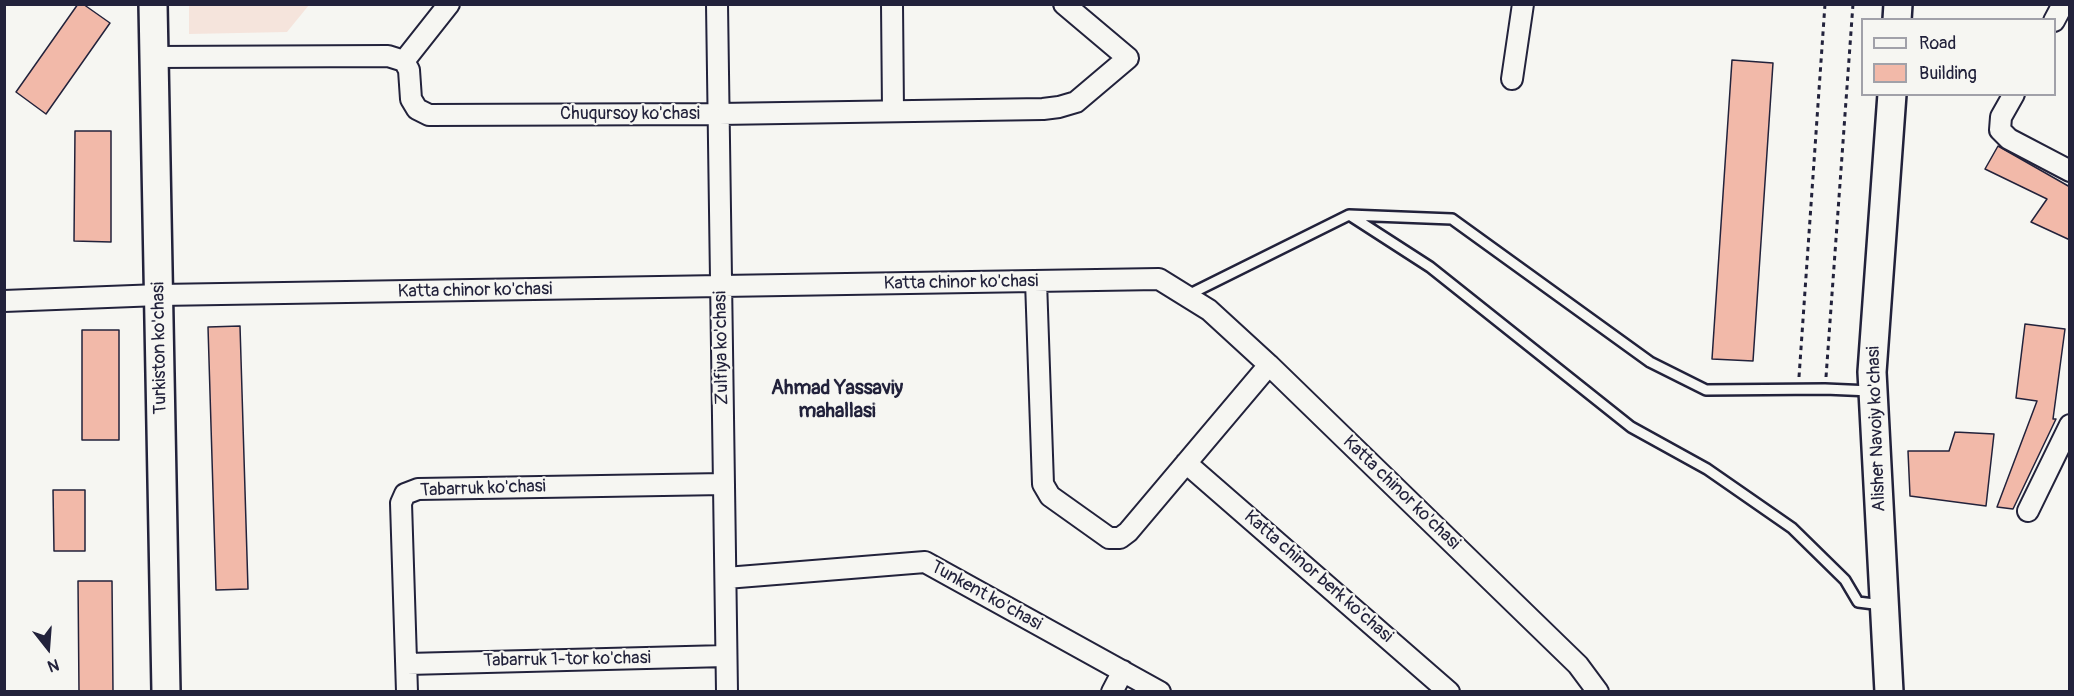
<!DOCTYPE html>
<html>
<head>
<meta charset="utf-8">
<style>
	body { margin:0 }
	#map { position:relative; width:2074px; height:696px; overflow:hidden; background:#f6f6f2; font-family:Pangolin,sans-serif }
	canvas { display:block }
	.frame { position:absolute; inset:0; border:6px solid #22223b; pointer-events:none }
	.legend { position:absolute; left:1861px; top:18px; width:195px; height:78px; box-sizing:border-box; background:#f6f6f2; border:2px solid #a1a1a9; margin:0; padding:8px 10px; list-style:none; font-size:18px; color:#22223b }
	.legend li { display:flex; align-items:center; gap:12px; height:30px }
	.legend b { width:30px; border:2px solid #a1a1a9 }
	.north { position:absolute; left:18px; top:618px; width:60px; height:60px; -webkit-text-stroke:4px #f6f6f2; paint-order:stroke; rotate:163deg; font-size:16px; font-weight:700; line-height:24px; text-align:center; color:#22223b }
	.north::after { content:''; display:block; margin:auto; width:21px; height:27px; background:#22223b; clip-path:polygon(50% 0,100% 100%,50% 72%,0 100%) }
</style>
</head>
<body>
<div id="map">
<canvas width="2074" height="696"></canvas>
<div class="frame"></div>
<ul class="legend">
<li><b style="height:8px;background:#f6f6f2"></b>Road</li>
<li><b style="height:16px;background:#f2b9a9"></b>Building</li>
</ul>
<div class="north">N</div>
</div>
<script>
const ctx = document.querySelector('canvas').getContext('2d');
ctx.lineJoin = 'round';
function fillPath(path, color) {
  ctx.fillStyle = color;
  ctx.fill(path, 'evenodd');
}
function poly(rows) {
  const path = new Path2D();
  for (const r of rows) {
    path.moveTo(r[0], r[1]);
    for (let i = 2; i < r.length; i += 2) path.lineTo(r[i], r[i + 1]);
  }
  return path;
}
function trace(path, color, width, dash) {
  ctx.strokeStyle = color;
  ctx.lineWidth = width;
  ctx.lineCap = dash ? 'butt' : 'round';
  ctx.setLineDash(dash || []);
  ctx.stroke(path);
}
function drawText(font, color, halo, rows, align = 'center') {
  ctx.font = font + ' Pangolin,sans-serif';
  ctx.lineWidth = 4.5;
  ctx.setLineDash([]);
  ctx.textBaseline = 'middle';
  ctx.strokeStyle = halo;
  ctx.fillStyle = color;
  for (const [text, x, y, turn = 0] of rows) {
    ctx.save();
    ctx.translate(x, y);
    ctx.rotate((+turn || 0) * Math.PI / 180);
    ctx.textAlign = isNaN(turn) ? turn : align;
    if (halo) ctx.strokeText(text, 0, 0);
    ctx.fillText(text, 0, 0);
    ctx.restore();
  }
}
const built = poly([
	[189,5,189,4,309,5,287,32,189,34]
]);
const building = poly([
	[78,4,83,4,110,23,46,114,16,92,78,4],
	[1732,60,1773,63,1753,361,1712,359,1732,60],
	[75,131,111,131,111,242,74,241,75,131],
	[1998,146,2070,187,2070,240,2031,222,2047,199,1985,169,1998,146],
	[2025,324,2065,329,2053,419,2056,419,2013,509,1997,507,2037,401,2016,398,2025,324],
	[240,326,248,589,216,590,208,327,240,326],
	[82,330,119,330,119,440,82,440,82,330],
	[1955,432,1994,434,1986,506,1910,496,1908,451,1949,451,1955,432],
	[53,490,85,490,85,551,54,551,53,490],
	[78,581,112,581,113,692,79,692,78,581]
]);
const path = poly([
	[1799,377,1825,4],
	[1826,377,1853,4]
]);
const lane = poly([
	[1351,216,1430,267,1631,427,1707,469,1792,528,1845,580,1858,602,1882,605],
	[1186,296,1349,215,1452,219,1650,362,1706,390,1825,389,1871,391]
]);
const street = poly([
	[717,4,727,692],
	[892,4,893,111],
	[2054,21,2063,4],
	[155,57,388,56,404,61,409,70,411,99,417,109,429,115,719,114,1043,109,1059,107,1076,102,1128,58,1064,4],
	[404,61,449,4],
	[1512,79,1523,4],
	[2014,94,2001,117,2000,130,2009,139,2070,171],
	[1036,281,1043,484,1050,496,1109,538,1120,538,1128,532,1269,365],
	[4,301,159,295,1159,279,1209,310,1269,365,1578,665,1598,692],
	[1186,463,1449,692],
	[2028,511,2070,425],
	[726,578,925,562,1160,692],
	[407,664,726,656],
	[407,692,401,503,405,494,418,489,724,484],
	[1112,692,1123,671]
]);
const secondary = poly([
	[153,4,166,692],
	[1897,20,1898,4],
	[1889,692,1872,372,1892,94]
]);
const streetNames = [
	["Chuqursoy ko'chasi",630,114],
	["Katta chinor ko'chasi",961,283,-1],
	["Katta chinor ko'chasi",475,291,-1],
	["Turkiston ko'chasi",160,348,-91],
	["Zulfiya ko'chasi",722,348,-91],
	["Alisher Navoiy ko'chasi",1877,429,-92],
	["Tabarruk ko'chasi",483,489,-2],
	["Katta chinor ko'chasi",1401,493,44],
	["Katta chinor berk ko'chasi",1318,577,41],
	["Tunkent ko'chasi",986,596,29],
	["Tabarruk 1-tor ko'chasi",567,660,-1]
];
const neighbourhoodNames = [
	["Ahmad Yassaviy",837,389],
	["mahallasi",837,412]
];
fillPath(built, '#f5e4dc');
fillPath(building, '#f2b9a9');
trace(building, '#22223b', 1.5);
trace(lane, '#22223b', 14);
trace(street, '#22223b', 24);
trace(secondary, '#22223b', 32);
trace(path, '#22223b', 3, [4.5, 4.5]);
trace(lane, '#f6f6f2', 9);
trace(street, '#f6f6f2', 20);
trace(secondary, '#f6f6f2', 27);
drawText('18px', '#22223b', '#f6f6f2', streetNames);
drawText('bold 20px', '#22223b', '#f6f6f2', neighbourhoodNames);
</script>
</body>
</html>
